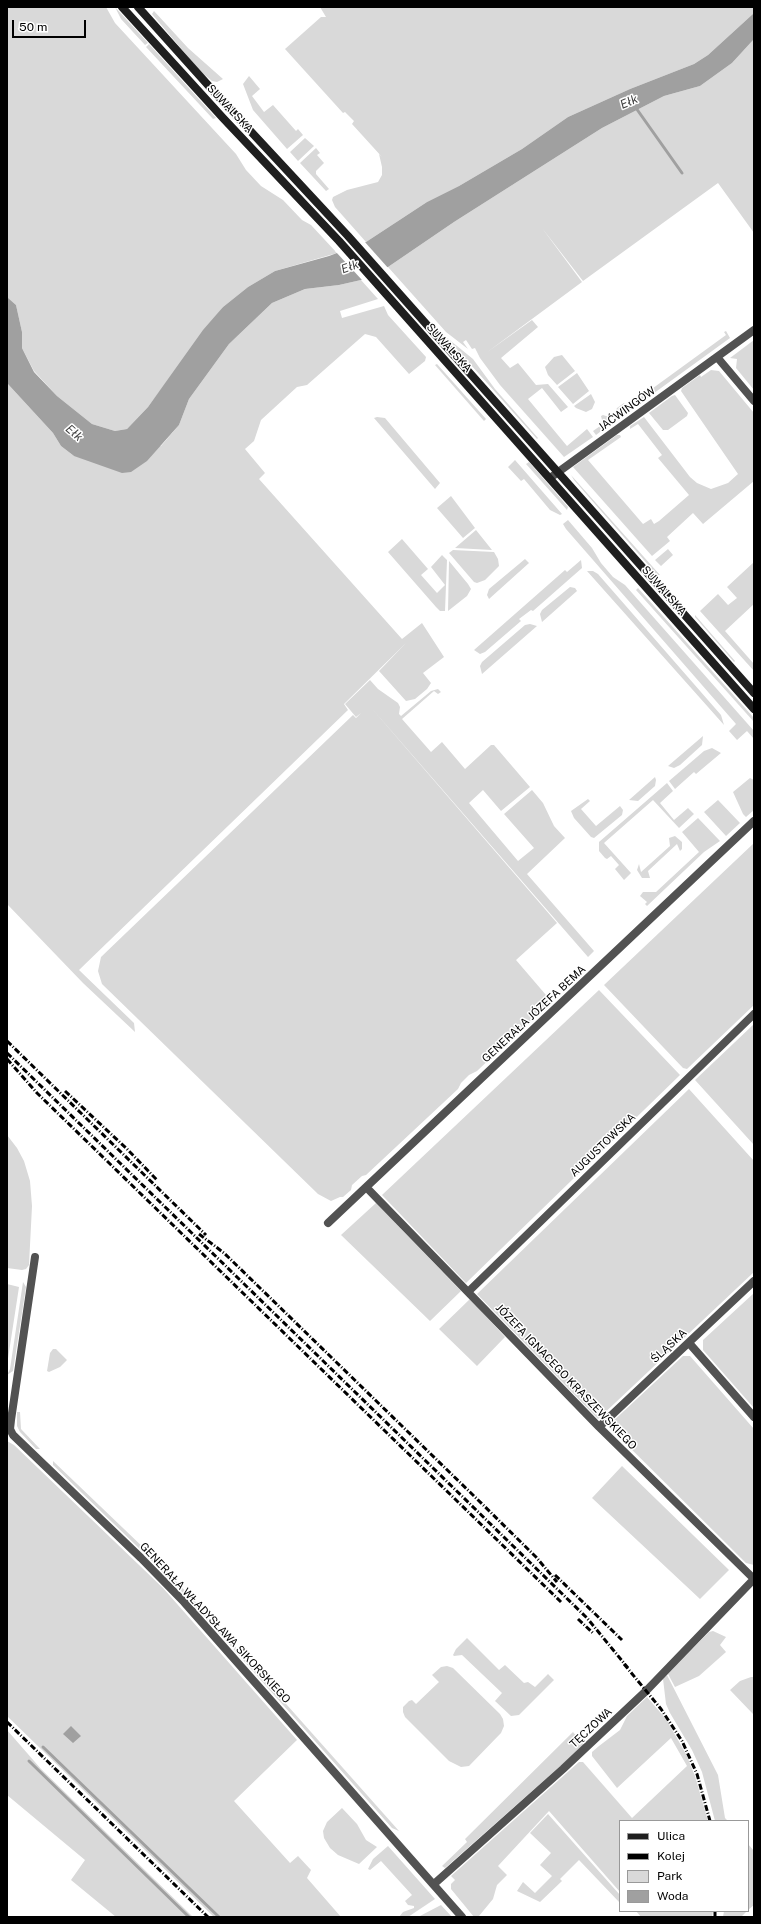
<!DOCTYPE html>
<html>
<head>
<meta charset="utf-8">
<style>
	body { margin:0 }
	#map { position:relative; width:761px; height:1924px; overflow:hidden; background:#fff; font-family:"Public Sans",sans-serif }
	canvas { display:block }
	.frame { position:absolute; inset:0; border:8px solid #000; pointer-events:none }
	.legend { position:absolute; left:619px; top:1820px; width:130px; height:92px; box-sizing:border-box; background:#fff; border:1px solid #999; margin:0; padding:5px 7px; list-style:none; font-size:12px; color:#000 }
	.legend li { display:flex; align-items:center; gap:8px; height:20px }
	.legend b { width:20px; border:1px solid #999 }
	.scale { position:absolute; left:12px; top:20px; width:74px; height:18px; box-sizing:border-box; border:2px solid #000; border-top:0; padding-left:5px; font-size:12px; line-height:14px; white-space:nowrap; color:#000; -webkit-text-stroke:3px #fff; paint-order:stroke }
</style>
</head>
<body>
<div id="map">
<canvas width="761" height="1924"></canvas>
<div class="frame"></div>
<ul class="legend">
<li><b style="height:5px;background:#1f1f1f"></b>Ulica</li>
<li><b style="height:5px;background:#000"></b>Kolej</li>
<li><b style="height:11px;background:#d9d9d9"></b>Park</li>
<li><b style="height:11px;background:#a0a0a0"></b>Woda</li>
</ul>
<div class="scale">50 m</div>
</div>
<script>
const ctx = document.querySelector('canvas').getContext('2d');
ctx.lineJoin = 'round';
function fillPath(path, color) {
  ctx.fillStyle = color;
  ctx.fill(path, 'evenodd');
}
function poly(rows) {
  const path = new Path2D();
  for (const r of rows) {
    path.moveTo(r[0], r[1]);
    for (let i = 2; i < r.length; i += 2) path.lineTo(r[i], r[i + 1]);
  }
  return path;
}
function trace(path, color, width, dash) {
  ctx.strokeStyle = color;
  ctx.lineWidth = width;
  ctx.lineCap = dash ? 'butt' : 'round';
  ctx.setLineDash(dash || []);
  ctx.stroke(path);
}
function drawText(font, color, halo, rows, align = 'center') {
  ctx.font = font + ' "Public Sans",sans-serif';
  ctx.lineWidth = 3;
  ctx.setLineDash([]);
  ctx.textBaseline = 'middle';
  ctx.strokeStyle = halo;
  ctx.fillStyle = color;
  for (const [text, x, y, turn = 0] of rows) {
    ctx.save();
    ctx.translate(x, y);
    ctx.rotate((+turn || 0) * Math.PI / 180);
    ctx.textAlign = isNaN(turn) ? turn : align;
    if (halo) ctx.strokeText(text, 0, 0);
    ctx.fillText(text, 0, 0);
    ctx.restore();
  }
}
const green = poly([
	[7,7,106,7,115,23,236,154,246,170,261,186,283,200,302,220,311,225,337,253,275,271,248,287,223,307,148,407,127,429,115,431,92,424,57,396,34,371,22,348,22,332,16,305,7,297],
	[115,7,148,43,145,45,121,19],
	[320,7,754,7,754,13,708,55,694,64,630,89,568,117,522,149,459,186,427,202,366,242,335,207,332,200,333,197,347,190,378,182,382,175,382,167,379,154,382,157,352,124,354,121,345,112,343,113,285,49,321,17,326,17],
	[154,11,188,48,223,79,217,82,212,81,200,71,152,14],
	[754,39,754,233,718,183,583,281,542,228,582,282,486,353,532,320,538,327,501,358,510,368,518,363,536,385,548,384,568,407,561,412,542,388,528,399,567,446,587,429,593,437,564,457,500,385,480,358,475,348,472,349,466,340,463,342,468,349,446,332,388,267,454,222,602,128,664,96,700,86,732,63],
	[149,44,216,118,213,119,146,47],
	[249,76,260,89,252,96,264,112,273,105,296,131,298,129,303,135,287,149,253,110,243,84],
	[305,138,314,146,298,161,290,152],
	[316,148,320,153,317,155,324,163,316,171,316,174,329,189,326,191,300,163],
	[361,280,378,299,340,311,342,318,384,306,388,315,426,357,425,361,409,374,376,337,365,334,307,385,297,387,261,420,254,441,245,449,265,473,259,479,402,639,422,623,444,657,423,673,431,683,427,689,415,699,406,701,379,671,406,643,344,704,348,710,79,970,134,1023,135,1032,83,983,7,904,7,383,53,433,61,446,74,456,161,446,179,425,189,399,229,344,272,303,305,289,339,285],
	[726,331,730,338,621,417,618,414,616,410,617,408,624,403,627,407,726,335,724,332],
	[446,337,473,359,495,389,538,438,537,439],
	[754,340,754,390,736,368,737,359,730,358],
	[562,355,575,371,557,385,548,375,545,367,554,357],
	[437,364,486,419,484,421,435,365],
	[711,370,719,371,754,413,754,481,703,524,693,513,667,537,670,541,652,556,573,467,617,435,620,435,621,437,588,460,643,524,651,519,654,524,659,521,689,495,658,458,662,455,638,424,630,429,630,426,644,417,690,477,697,483,711,489,728,483,738,474,681,391,682,388,700,375,701,377],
	[577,373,589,391,573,404,558,387],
	[591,394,595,402,592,409,586,412,576,408,574,406],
	[675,395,688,413,687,416,668,430,663,430,649,413,672,396],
	[603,415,609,417,613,422,596,435,593,431,603,424,601,416],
	[377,417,385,418,440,483,435,489,374,418],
	[515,460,562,514,560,515,550,510,524,479,521,481,508,467],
	[529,462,568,507,567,510,526,464],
	[571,475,660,575,657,575,574,480],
	[451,496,475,528,463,538,437,508],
	[568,520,592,548,601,563,613,577,625,585,754,731,754,739,747,731,737,740,729,731,736,724,566,529,563,524],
	[476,530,492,550,455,548],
	[402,539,428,569,421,575,437,593,445,585,431,567,442,555,447,560,445,611,440,611,436,607,388,552],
	[668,549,673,555,661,566,655,560],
	[453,550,494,552,498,559,499,566,485,580,477,583,474,582,449,553],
	[525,559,529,563,489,599,487,595,489,589],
	[581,560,582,568,533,611,531,610,519,619,521,621,485,652,480,654,474,650,565,570,567,572],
	[449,561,468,584,471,589,467,596,448,611],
	[754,562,754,604,725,631,754,664,754,671,700,611,718,594,728,605,737,598,727,587],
	[587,571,593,571,598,574,721,715,724,725],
	[570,587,575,588,577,591,542,622,540,614,542,610],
	[638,588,754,718,754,722,636,590],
	[695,615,735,661,734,662,695,617],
	[530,624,537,626,482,674,480,666,482,662,525,625],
	[370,680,378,689,398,703,400,707,399,714,401,716,431,691,438,689,441,692,438,694,434,691,402,719,431,752,442,742,465,769,491,745,494,745,530,787,501,811,483,790,469,803,518,861,534,848,504,814,532,790,543,803,554,826,565,838,527,874,594,951,588,957,368,704,557,923,516,960,546,995,549,1000,545,1007,477,1071,469,1075,461,1083,458,1089,366,1175,362,1176,352,1185,351,1190,343,1197,340,1197,331,1201,318,1194,102,984,98,971,101,957,353,715,356,718,361,713,356,717,345,704],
	[703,736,702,745,680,765,674,768,668,766],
	[712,748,721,753,696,774,694,772,675,789,669,781,704,751],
	[655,777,656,780,655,786,638,801,629,800],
	[750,778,754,780,754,810,746,817,743,814,733,792],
	[667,783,673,791,660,803,674,820,688,808,694,814,679,828,653,800,604,843,631,873,624,880,615,869,619,865,611,856,607,859,605,858,599,851,599,842],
	[588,799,590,801,581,809,596,826,620,806,623,810,622,815,594,838,591,837,574,818,571,811],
	[718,800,740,823,726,836,704,812],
	[698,818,720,841,704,852,647,906,645,904,647,902,640,896,643,892,656,892,699,852,682,832],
	[675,836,682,842,682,849,680,851,677,844,648,871,650,878,642,878,637,870,639,864,641,872,670,846,669,838],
	[754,843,754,1005,687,1069,683,1068,604,985],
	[599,990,680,1075,466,1283,382,1195],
	[754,1024,754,1145,695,1080],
	[689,1089,754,1161,754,1272,598,1419,477,1294],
	[7,1135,17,1148,24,1161,30,1181,32,1206,29,1265,26,1269,22,1270,7,1268],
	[376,1203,461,1291,430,1321,341,1235],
	[23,1282,26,1287,13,1371,7,1375,10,1369],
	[7,1284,19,1287,7,1365],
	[754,1293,754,1408,703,1350,703,1340],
	[470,1299,505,1337,477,1366,439,1329],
	[53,1349,56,1349,67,1360,60,1367,49,1372,47,1371,50,1353],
	[683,1356,690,1356,754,1429,754,1565,746,1563,611,1429,610,1424],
	[17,1412,20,1412,21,1429,40,1449,36,1449,20,1432,17,1426],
	[7,1441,14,1445,163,1588,297,1740,234,1801,290,1863,298,1856,311,1870,307,1878,341,1917,214,1917,7,1716],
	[53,1461,147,1551,191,1597,399,1831,392,1828,189,1599,144,1553,53,1465],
	[622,1466,729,1570,700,1599,592,1498],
	[713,1631,726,1637,720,1645,726,1652,699,1676,675,1687,668,1674,709,1632],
	[467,1638,499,1670,505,1665,524,1683,528,1682,535,1687,548,1674,554,1680,519,1715,511,1716,495,1701,502,1693,462,1655,454,1656,453,1655,456,1649],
	[447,1666,453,1668,500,1714,503,1719,504,1726,501,1733,469,1766,461,1767,449,1761,405,1717,403,1712,403,1707,409,1701,412,1700,416,1704,439,1682,432,1675,441,1667],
	[667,1675,718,1775,725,1818,728,1821,715,1821,702,1772,692,1750,670,1713,666,1704,663,1679],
	[751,1677,754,1677,753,1714,730,1690,740,1681],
	[647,1697,666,1719,686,1754,695,1776,708,1821,620,1821,620,1892,549,1811,498,1866,507,1875,497,1885,493,1899,479,1916,474,1917,451,1889,451,1884,455,1880,451,1876,579,1762,583,1762,632,1818,687,1766,671,1738,617,1788,592,1756,592,1752,599,1746,620,1730,627,1716],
	[7,1730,41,1769,193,1917,116,1917,71,1880,85,1860,7,1795],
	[573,1732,584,1745,445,1868,442,1866,467,1842,465,1839],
	[342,1808,357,1824,366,1840,377,1847,359,1864,338,1855,330,1848,324,1838,323,1831,327,1822],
	[548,1814,620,1895,620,1903,579,1860,560,1879,562,1881,540,1902,517,1891,523,1882,535,1893,552,1876,540,1865,551,1853,530,1833],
	[748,1844,754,1851,754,1905,748,1910],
	[388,1846,435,1899,408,1917,399,1917,403,1912,414,1908,414,1906,408,1905,405,1901,412,1895,381,1861,370,1870,368,1869,373,1859],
	[441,1905,452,1917,418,1917],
	[636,1911,713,1911,712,1917,641,1917],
	[724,1911,747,1911,741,1917,723,1917]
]);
const water = poly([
	[754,13,754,39,732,63,700,86,664,96,602,128,454,222,388,267,361,280,339,285,305,289,272,303,229,344,189,399,179,425,147,461,131,472,122,473,74,456,61,446,53,433,7,383,7,297,16,305,22,332,22,348,34,372,57,396,92,424,115,431,127,429,148,407,203,330,223,307,248,287,275,271,329,256,366,242,427,202,459,186,522,149,568,117,630,89,694,64,708,55],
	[71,1726,81,1736,73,1743,63,1734]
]);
const pier = poly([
	[364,241,389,269,363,281,335,251]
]);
const stream = poly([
	[636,108,682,173],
	[43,1747,219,1917],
	[29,1761,189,1917]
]);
const street = poly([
	[717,357,754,401],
	[550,478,754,330],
	[366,1187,599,1427,754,1579],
	[328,1223,754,821],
	[35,1257,11,1420,10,1429,13,1435,141,1558,184,1602,462,1917],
	[468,1292,754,1014],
	[689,1343,754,1417],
	[599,1427,754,1281],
	[434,1884,563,1769,646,1691,754,1579]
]);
const secondary = poly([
	[122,7,223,118,339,241,754,709],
	[138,7,216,94,348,236,754,693]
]);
const rail = poly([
	[7,1041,206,1235],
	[7,1053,587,1618,628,1668],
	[7,1059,37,1093,561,1602],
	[65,1091,127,1149,157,1180],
	[199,1234,224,1253,474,1496,536,1557,557,1582],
	[555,1575,622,1640],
	[578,1619,594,1634],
	[624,1664,661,1709,682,1741,697,1774,710,1821],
	[7,1722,208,1917],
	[715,1917,715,1911]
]);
const streetNames = [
	["SUWALSKA",230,109,47],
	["SUWALSKA",449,348,48],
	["JAĆWINGÓW",627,409,-36],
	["SUWALSKA",664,591,49],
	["GENERAŁA JÓZEFA BEMA",534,1014,-43],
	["AUGUSTOWSKA",603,1145,-44],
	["ŚLĄSKA",669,1346,-43],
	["JÓZEFA IGNACEGO KRASZEWSKIEGO",566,1377,46],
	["GENERAŁA WŁADYSŁAWA SIKORSKIEGO",215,1623,47],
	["TĘCZOWA",591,1728,-43]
];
const waterNames = [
	["Ełk",629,102,-23],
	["Ełk",350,267,-19],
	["Ełk",74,433,41]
];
fillPath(green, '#d9d9d9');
fillPath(water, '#a0a0a0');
fillPath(pier, '#fff');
trace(stream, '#a0a0a0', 3);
trace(street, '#525252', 8);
trace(secondary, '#1f1f1f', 8);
trace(rail, '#000', 3, [6, 2, 1, 2]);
drawText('11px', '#000', '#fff', streetNames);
drawText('italic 12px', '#414141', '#fff', waterNames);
</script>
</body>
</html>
